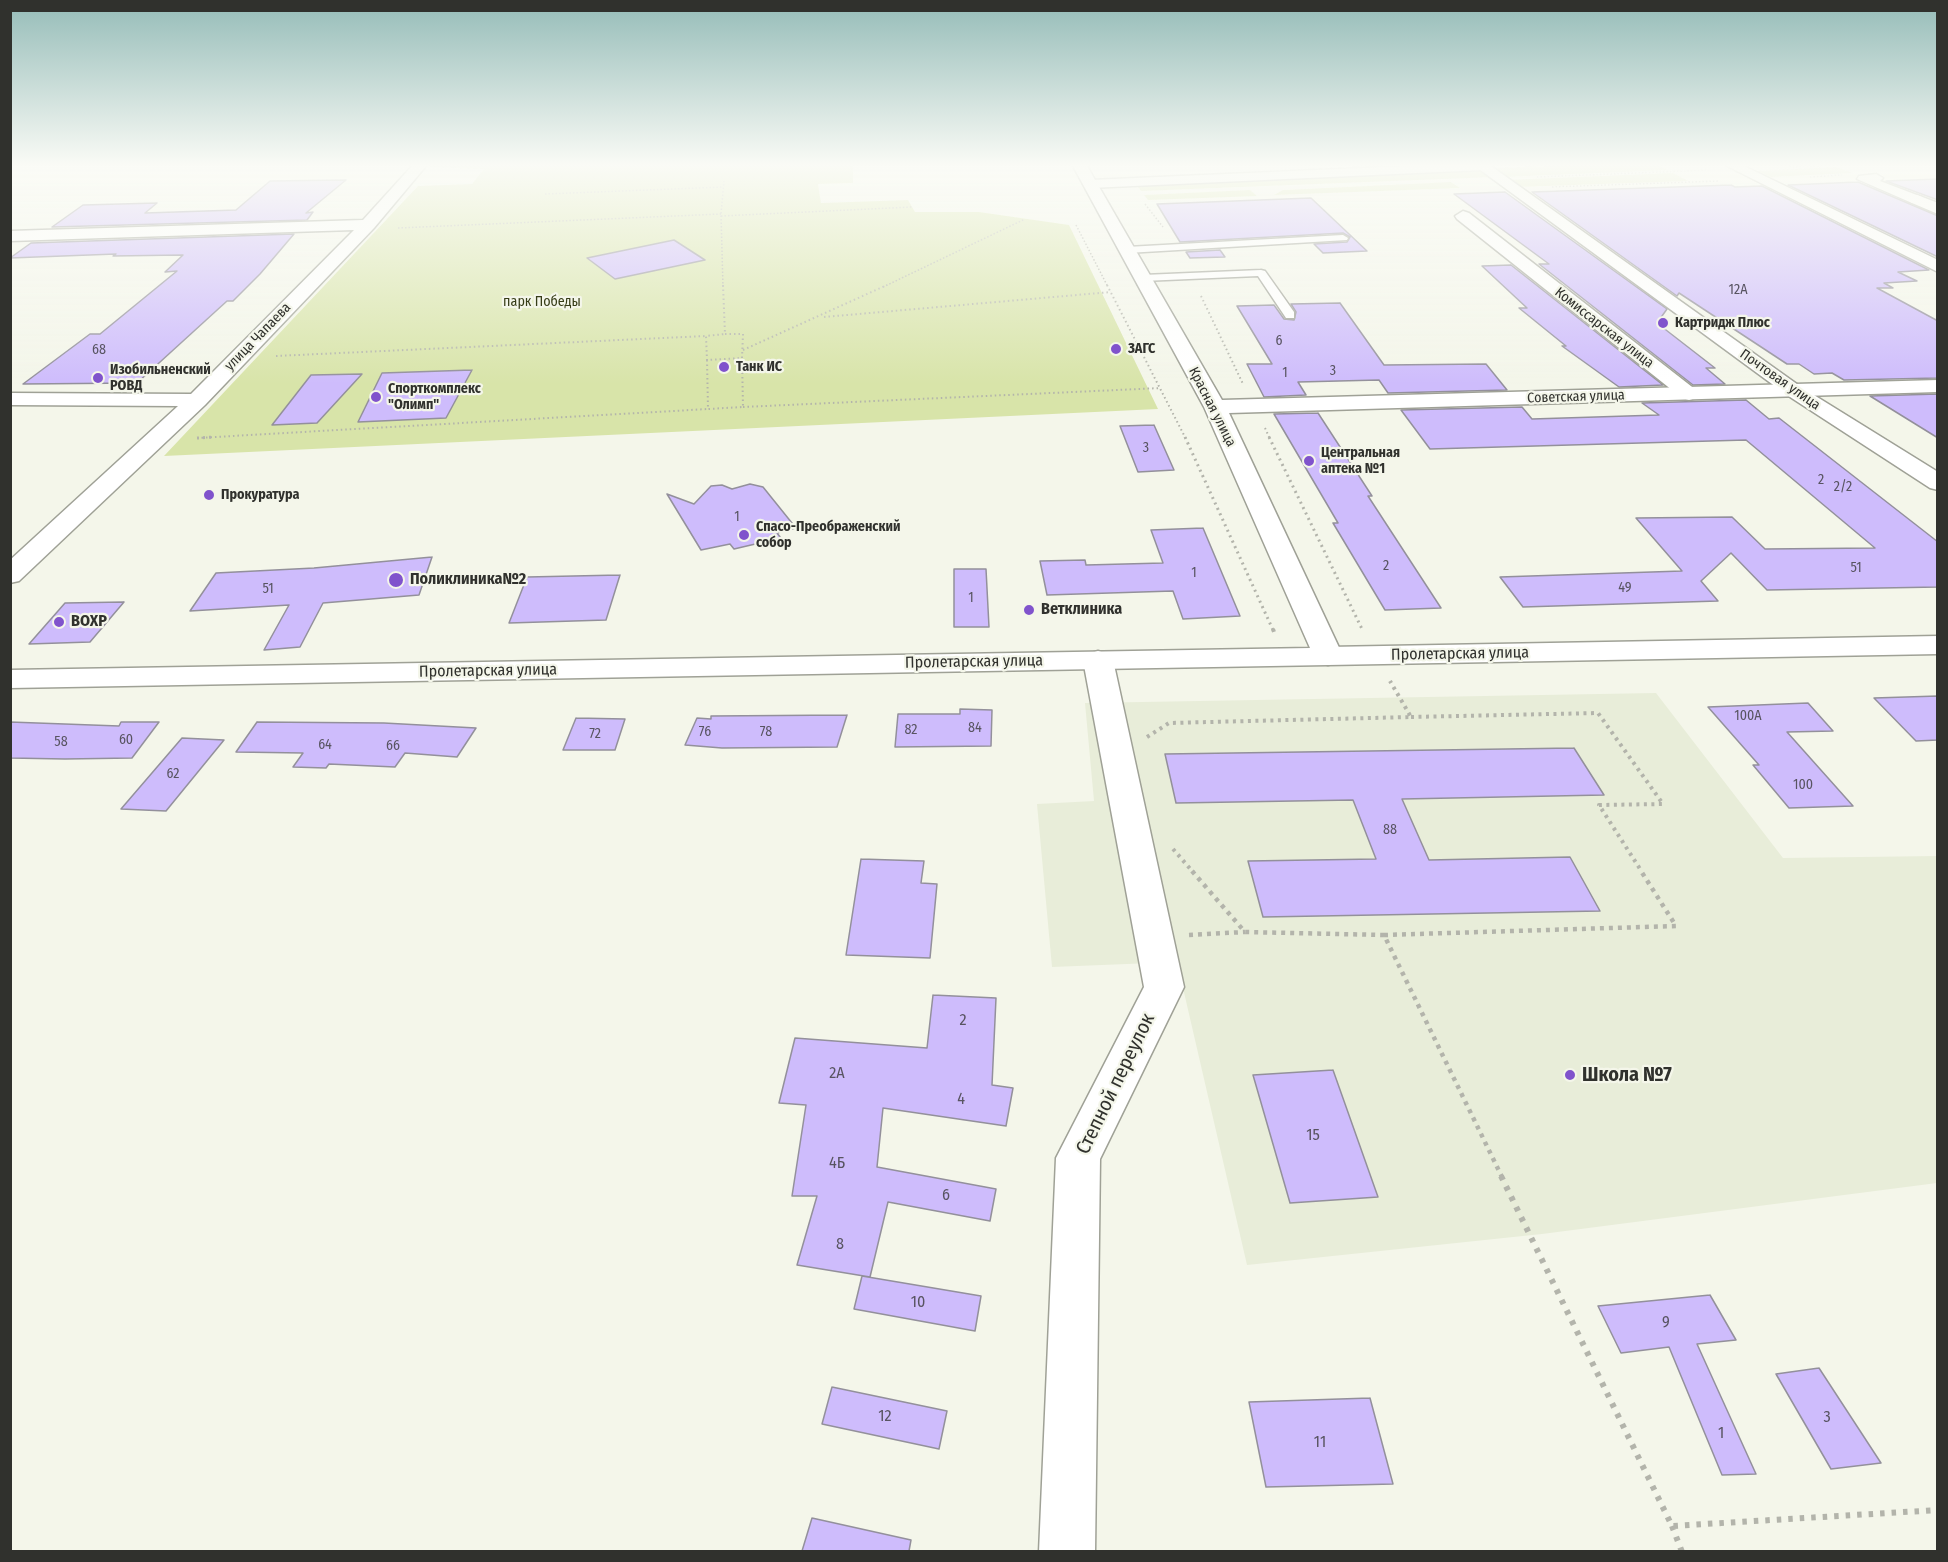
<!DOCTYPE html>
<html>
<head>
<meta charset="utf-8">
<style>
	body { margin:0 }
	#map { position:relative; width:1948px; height:1562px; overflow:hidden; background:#f4f6ea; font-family:"Fira Sans Condensed",sans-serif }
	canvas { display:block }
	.frame { position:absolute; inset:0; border:12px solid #30312d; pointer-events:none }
</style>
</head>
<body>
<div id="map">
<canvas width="1948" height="1562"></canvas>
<div class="frame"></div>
</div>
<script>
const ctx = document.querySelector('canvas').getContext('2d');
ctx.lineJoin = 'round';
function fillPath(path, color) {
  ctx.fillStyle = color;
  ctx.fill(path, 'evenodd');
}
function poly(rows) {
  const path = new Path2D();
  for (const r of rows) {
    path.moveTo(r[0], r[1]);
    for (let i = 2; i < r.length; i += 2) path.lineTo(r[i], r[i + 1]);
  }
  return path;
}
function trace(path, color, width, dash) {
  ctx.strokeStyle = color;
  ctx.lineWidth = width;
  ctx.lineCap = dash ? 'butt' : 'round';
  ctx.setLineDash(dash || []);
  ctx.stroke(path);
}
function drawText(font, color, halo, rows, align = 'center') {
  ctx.font = font + ' "Fira Sans Condensed",sans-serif';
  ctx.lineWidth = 4.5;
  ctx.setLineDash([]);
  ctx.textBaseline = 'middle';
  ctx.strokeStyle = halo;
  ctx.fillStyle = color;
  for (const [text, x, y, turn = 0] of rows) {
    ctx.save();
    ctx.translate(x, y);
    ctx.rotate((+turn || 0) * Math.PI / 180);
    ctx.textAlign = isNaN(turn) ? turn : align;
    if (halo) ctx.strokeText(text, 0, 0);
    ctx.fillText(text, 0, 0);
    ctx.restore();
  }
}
const built = poly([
	[1656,693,1783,858,1937,856,1937,1183,1542,1234,1247,1265,1177,962,1052,967,1037,804,1094,801,1085,703]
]);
const green = poly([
	[430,166,853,166,853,183,818,184,821,203,908,200,915,212,979,212,1069,225,1158,409,164,456,418,186,472,184,484,169,429,167],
	[1554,166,1659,166,1668,170,1503,177,1491,168],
	[1837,167,1852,173,1771,177,1757,171],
	[1477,168,1492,177,1141,191,1136,184],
	[1673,173,1688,181,1517,187,1506,180],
	[1451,182,1460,188,1274,195,1283,190],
	[1250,190,1257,196,1148,200,1144,195]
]);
const building = poly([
	[1938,179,1938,200,1886,181,1938,179],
	[346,180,306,213,313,212,307,220,52,227,83,205,157,203,145,213,236,210,270,181,346,180],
	[1858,182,1938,216,1938,257,1788,185,1858,182],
	[1731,185,1735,187,1762,186,1929,270,1898,272,1917,281,1884,283,1893,288,1877,288,1938,321,1938,378,1844,380,1832,373,1814,374,1799,364,1787,364,1679,293,1677,296,1532,192,1731,185],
	[1505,192,1667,309,1657,323,1715,368,1706,368,1725,384,1693,385,1539,264,1549,264,1454,194,1505,192],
	[1311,198,1367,251,1323,253,1314,244,1347,242,1350,237,1343,233,1180,242,1157,204,1311,198],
	[294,234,260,274,233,301,227,301,137,383,23,384,90,334,100,334,177,271,165,272,183,255,113,256,116,254,10,258,31,243,294,234],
	[674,240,705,260,615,279,587,258,674,240],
	[1220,250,1225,257,1190,258,1186,252,1220,250],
	[1511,265,1663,385,1619,387,1562,346,1566,346,1519,308,1527,308,1482,266,1511,265],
	[1340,303,1384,365,1486,364,1507,390,1388,393,1379,380,1298,382,1306,395,1264,397,1247,364,1272,364,1237,306,1274,305,1284,319,1294,320,1296,312,1291,304,1340,303],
	[472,370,446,418,358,422,382,373,472,370],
	[362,374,317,423,272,425,311,375,362,374],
	[1938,394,1938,438,1870,396,1938,394],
	[1746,400,1769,419,1779,418,1938,542,1938,587,1767,590,1731,553,1701,581,1718,601,1523,607,1500,577,1682,571,1636,518,1732,517,1765,549,1875,548,1746,440,1430,449,1401,410,1522,407,1532,419,1659,415,1642,403,1746,400],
	[1318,413,1372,496,1368,496,1441,608,1385,610,1333,523,1338,523,1274,414,1318,413],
	[1154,425,1174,470,1138,472,1120,426,1154,425],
	[750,484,763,487,796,528,777,533,781,538,734,549,730,544,701,550,667,494,694,504,711,486,722,485,732,489,750,484],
	[1203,528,1240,616,1183,619,1173,591,1047,595,1040,561,1085,560,1086,565,1163,563,1151,530,1203,528],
	[432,557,419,595,323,603,300,647,264,650,289,605,190,611,216,573,314,568,432,557],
	[954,569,986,569,989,627,954,627,954,569],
	[620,575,606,620,509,623,527,577,620,575],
	[124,602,90,642,29,644,65,603,124,602],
	[1938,696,1938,740,1916,741,1874,698,1938,696],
	[1808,703,1833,731,1787,732,1853,806,1789,808,1753,765,1759,765,1708,707,1808,703],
	[960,709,992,710,991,746,895,747,898,714,960,714,960,709],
	[847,715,837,747,722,748,685,745,697,718,711,719,711,716,847,715],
	[576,718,625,719,615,750,563,750,576,718],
	[10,722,119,726,121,722,159,722,132,758,65,759,10,758,10,722],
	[257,722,384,723,476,728,457,757,405,753,395,767,329,764,326,768,293,767,303,753,236,752,257,722],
	[182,738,224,740,166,811,121,809,182,738],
	[1574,748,1604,795,1402,799,1429,860,1570,857,1600,911,1263,917,1248,861,1376,859,1353,800,1176,803,1165,754,1574,748],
	[861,859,924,861,921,883,937,884,930,958,846,955,861,859],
	[933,995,996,998,992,1085,1013,1088,1006,1126,883,1108,877,1167,996,1189,990,1221,888,1202,870,1277,797,1265,817,1196,792,1196,806,1105,779,1103,795,1038,927,1048,933,995],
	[1333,1070,1378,1197,1290,1203,1253,1075,1333,1070],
	[862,1276,981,1296,975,1331,854,1309,862,1276],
	[1710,1295,1736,1340,1697,1344,1756,1474,1722,1475,1669,1347,1621,1353,1598,1306,1710,1295],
	[1819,1368,1881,1463,1831,1469,1776,1374,1819,1368],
	[832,1387,947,1411,939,1449,822,1424,832,1387],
	[1370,1398,1393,1484,1266,1487,1249,1402,1370,1398],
	[812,1518,911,1540,909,1551,802,1551,812,1518]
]);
const pathFar5 = poly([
	[1789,167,1821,166],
	[1537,177,1709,170],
	[1810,177,1842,175],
	[1552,187,1719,181],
	[545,194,723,187],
	[1145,204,1163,227],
	[721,216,912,207],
	[1076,225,1108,287],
	[398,228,721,214],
	[723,287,721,214,724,181],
	[883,287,1025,219]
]);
const pathFar4 = poly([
	[723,285,725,334],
	[1107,285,1186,439],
	[1201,296,1243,384],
	[824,317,1111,292],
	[725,334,743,334,742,358,707,360,706,336,725,334],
	[743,350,887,285],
	[276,356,706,336],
	[707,360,708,409,743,407,742,358],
	[743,407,1161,388],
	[1265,428,1270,439],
	[197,438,708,409]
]);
const pathFar3 = poly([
	[1185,437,1273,630],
	[1269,437,1362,629],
	[197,438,214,437]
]);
const pathFar2 = poly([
	[1273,629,1274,632],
	[1411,717,1598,713,1663,804,1599,805,1642,872],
	[1147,737,1169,723,1411,717,1390,681],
	[1173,849,1193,872]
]);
const pathFar1 = poly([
	[1192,871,1245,932,1384,935,1502,1177],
	[1189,935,1245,932],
	[1384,935,1676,926,1641,871]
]);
const path = poly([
	[1501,1176,1672,1526,1938,1510],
	[1672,1526,1682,1552]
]);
const service = poly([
	[1343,235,1348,238,1347,240,1127,253,1122,250,1127,247,1343,235],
	[1261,270,1265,271,1294,312,1294,318,1286,318,1258,276,1143,281,1137,278,1143,275,1261,270]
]);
const pedestrian = poly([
	[1407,166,1488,166,1482,170,1090,188,1083,184,1090,180,1407,166],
	[1876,174,1883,178,1880,181,1922,197,1924,200,1922,203,1912,203,1857,179,1859,176,1876,174]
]);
const minor = poly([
	[412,166,426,166,374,228,205,405,19,581,10,583,10,560,178,406,10,405,10,393,191,394,354,230,10,241,10,231,363,220,412,166],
	[1475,166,1491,166,1801,387,1938,472,1938,490,1930,488,1787,395,1475,166],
	[1917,195,1938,203,1938,214,1912,203,1909,200,1912,197,1917,195],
	[1463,211,1469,213,1696,390,1700,394,1696,398,1689,400,1682,398,1457,219,1455,216,1463,211],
	[1938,636,1938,654,1328,665,1318,662,1313,656,1318,650,1328,647,1938,636],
	[1098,651,1108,654,1113,660,1184,987,1100,1159,1095,1552,1039,1552,1056,1158,1144,987,1083,660,1088,654,1098,651]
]);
const tertiary = poly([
	[1073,166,1087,166,1222,400,1938,380,1938,392,1229,413,1343,656,1338,662,1328,665,10,688,10,670,1310,648,1204,407,1073,166]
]);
const secondary = poly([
	[1727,166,1744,166,1938,260,1938,272,1727,166]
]);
const markers = [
	[1663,323,6,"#8053cc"],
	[1116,349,6,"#8053cc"],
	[724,367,6,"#8053cc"],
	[98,378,6,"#8053cc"],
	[376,397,6,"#8053cc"],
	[1309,461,6,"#8053cc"],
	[209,495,6,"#8053cc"],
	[744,535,6,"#8053cc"],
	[396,580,8,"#8053cc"],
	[1029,610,6,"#8053cc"],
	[59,622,6,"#8053cc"],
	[1570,1075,6,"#8053cc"]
];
const numberNames = [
	["12А",1738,290],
	["6",1279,341],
	["68",99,350],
	["3",1333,371],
	["1",1285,373],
	["3",1146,448],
	["2",1821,480],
	["2/2",1843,487],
	["1",737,517],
	["2",1386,566],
	["51",1856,568],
	["1",1194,573],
	["49",1625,588],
	["51",268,589],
	["1",971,598],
	["100А",1748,716],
	["84",975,728],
	["82",911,730],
	["76",705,732],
	["78",766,732],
	["72",595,734],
	["60",126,740],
	["58",61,742],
	["64",325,745],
	["66",393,746],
	["62",173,774],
	["100",1803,785],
	["88",1390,830]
];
const farParknames = [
	["парк Победы",542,302]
];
const farPoinames = [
	["Картридж Плюс",1675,323],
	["ЗАГС",1128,349],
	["Танк ИС",736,367],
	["Изобильненский",110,370],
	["РОВД",110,386],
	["Спорткомплекс",388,389],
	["\"Олимп\"",388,405],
	["Центральная",1321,453],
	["аптека №1",1321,469],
	["Прокуратура",221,495],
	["Спасо-Преображенский",756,527],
	["собор",756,543]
];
const farStreetnames = [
	["Комиссарская улица",1604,328,38],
	["улица Чапаева",258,337,-46],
	["Почтовая улица",1780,380,35],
	["Советская улица",1576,397,-2],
	["Красная улица",1212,407,63]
];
const poiNames = [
	["Поликлиника№2",410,580],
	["Ветклиника",1041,610],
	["ВОХР",71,622]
];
const streetNames = [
	["Пролетарская улица",1460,654,-1],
	["Пролетарская улица",974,662,-1],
	["Пролетарская улица",488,671,-1]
];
const nearNumbernames = [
	["2",963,1021],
	["2А",837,1074],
	["4",961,1100],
	["15",1313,1136],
	["4Б",837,1164],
	["6",946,1196],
	["8",840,1245],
	["10",918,1303],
	["9",1666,1323],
	["12",885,1417],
	["3",1827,1418],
	["1",1721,1434],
	["11",1320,1443]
];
const nearPoinames = [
	["Школа №7",1582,1075]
];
const nearStreetnames = [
	["Степной переулок",1116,1084,-64]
];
fillPath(built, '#e8edd9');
fillPath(green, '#d8e4a9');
fillPath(building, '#cebcfc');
trace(building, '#93909b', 1.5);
trace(service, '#9fa196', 3);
trace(pedestrian, '#9fa196', 3);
trace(minor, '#9fa196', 3);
trace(tertiary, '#9fa196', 3);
trace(secondary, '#9fa196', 3);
trace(pathFar5, '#b3b4ab', 1.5, [1.5, 2]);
trace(pathFar4, '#b3b4ab', 2, [1.5, 3]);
trace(pathFar3, '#b3b4ab', 3, [2, 4]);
trace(pathFar2, '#b3b4ab', 4, [3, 4.5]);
trace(pathFar1, '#b3b4ab', 4.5, [4, 5]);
trace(path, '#b3b4ab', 6, [4.5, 7]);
fillPath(service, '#fff');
fillPath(pedestrian, '#fff');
fillPath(minor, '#fff');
fillPath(tertiary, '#fff');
fillPath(secondary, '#fff');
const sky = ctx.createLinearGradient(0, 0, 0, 384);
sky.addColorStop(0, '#95bcb8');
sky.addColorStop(0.43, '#fafbf6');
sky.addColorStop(1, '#fafbf600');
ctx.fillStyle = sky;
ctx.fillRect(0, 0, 1948, 384);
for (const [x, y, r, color] of markers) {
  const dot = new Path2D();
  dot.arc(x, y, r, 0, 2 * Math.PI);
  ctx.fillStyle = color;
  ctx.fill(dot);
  trace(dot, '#f4f6ea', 2);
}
drawText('14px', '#585461', null, numberNames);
drawText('14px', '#373d18', '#f4f6ea', farParknames);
drawText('bold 14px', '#30312d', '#f4f6ea', farPoinames, 'left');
drawText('14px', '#30312d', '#f4f6ea', farStreetnames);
drawText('bold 16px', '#30312d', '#f4f6ea', poiNames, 'left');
drawText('16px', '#30312d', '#f4f6ea', streetNames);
drawText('16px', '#585461', null, nearNumbernames);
drawText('bold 20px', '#30312d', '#f4f6ea', nearPoinames, 'left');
drawText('20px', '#30312d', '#f4f6ea', nearStreetnames);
</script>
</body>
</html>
